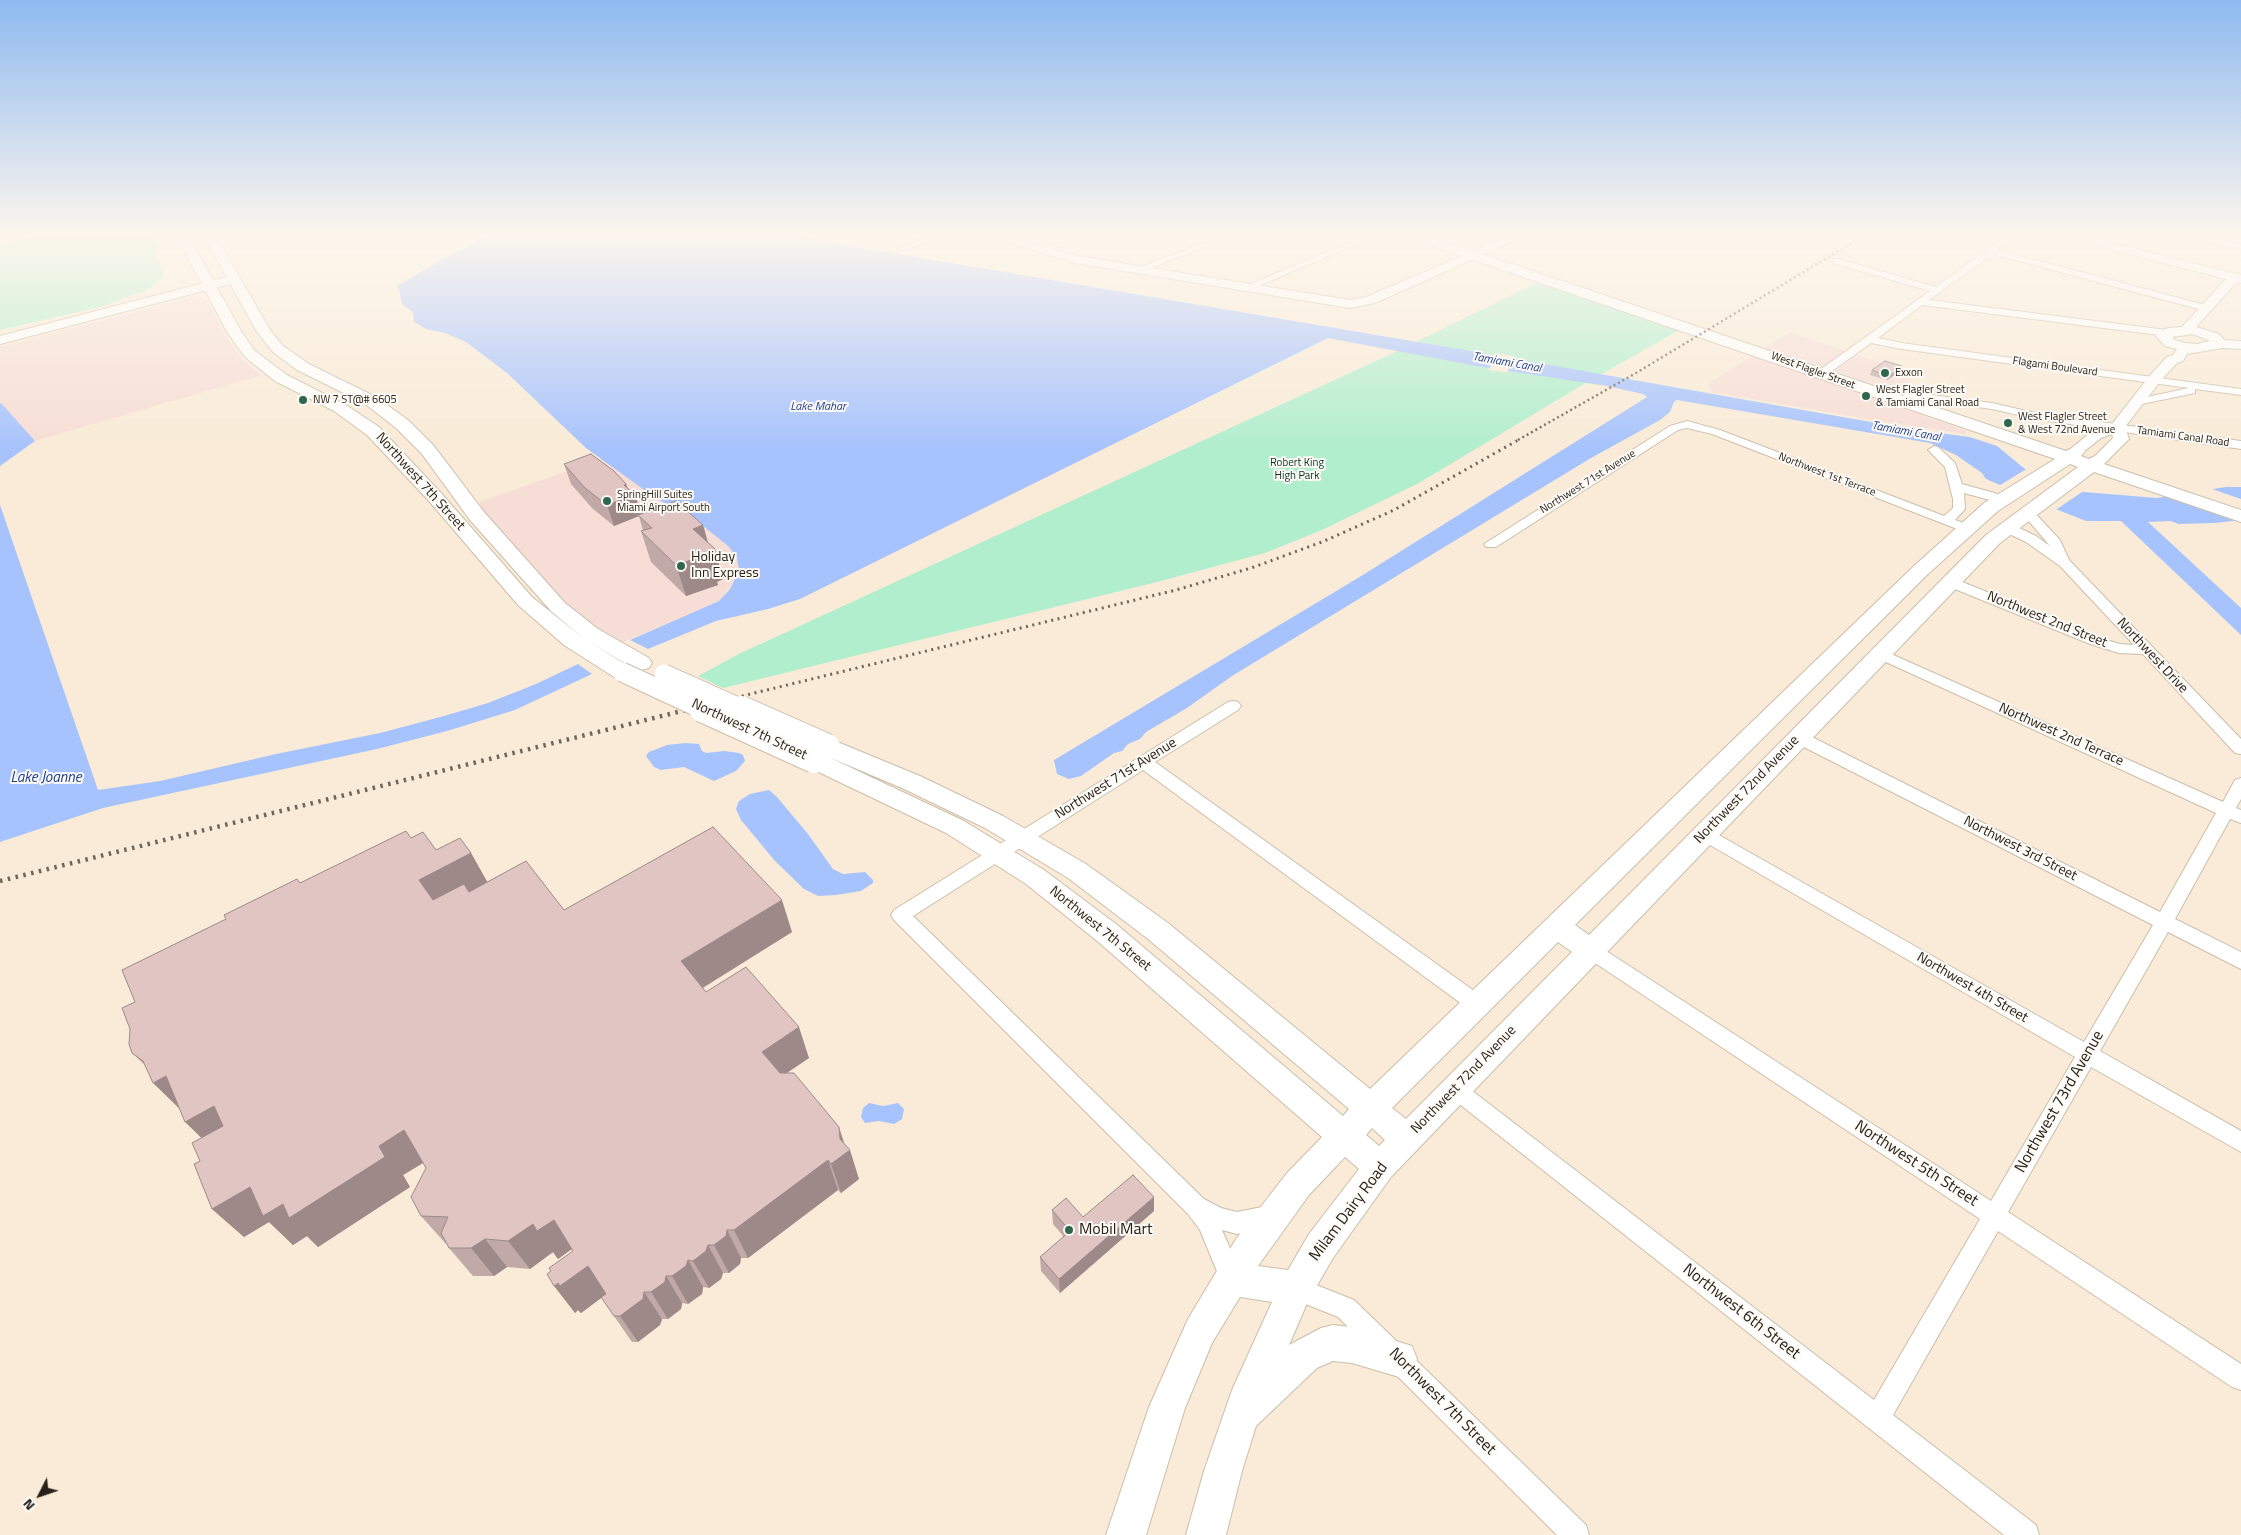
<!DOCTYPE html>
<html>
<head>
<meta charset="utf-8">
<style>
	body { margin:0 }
	#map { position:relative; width:2241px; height:1535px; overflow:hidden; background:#f9ebd7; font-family:"Titillium Web",sans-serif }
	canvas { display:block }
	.north { position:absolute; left:15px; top:1470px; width:50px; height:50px; -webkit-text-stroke:4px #fdfaf6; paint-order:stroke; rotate:229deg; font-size:14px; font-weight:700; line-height:20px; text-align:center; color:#262119 }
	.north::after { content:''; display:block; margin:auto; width:18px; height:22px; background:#262119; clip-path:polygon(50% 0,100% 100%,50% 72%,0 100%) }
</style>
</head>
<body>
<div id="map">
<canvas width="2241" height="1535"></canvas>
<div class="north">N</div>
</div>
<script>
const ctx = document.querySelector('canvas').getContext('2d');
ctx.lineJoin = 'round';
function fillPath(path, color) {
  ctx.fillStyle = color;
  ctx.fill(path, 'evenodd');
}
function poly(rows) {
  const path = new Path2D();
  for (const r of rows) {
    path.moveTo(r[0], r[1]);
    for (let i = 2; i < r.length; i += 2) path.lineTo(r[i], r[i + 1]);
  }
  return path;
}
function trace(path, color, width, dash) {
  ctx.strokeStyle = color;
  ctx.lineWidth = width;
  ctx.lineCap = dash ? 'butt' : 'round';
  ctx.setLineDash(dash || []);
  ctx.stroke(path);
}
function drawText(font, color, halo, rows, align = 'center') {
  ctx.font = font + ' "Titillium Web",sans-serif';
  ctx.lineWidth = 4;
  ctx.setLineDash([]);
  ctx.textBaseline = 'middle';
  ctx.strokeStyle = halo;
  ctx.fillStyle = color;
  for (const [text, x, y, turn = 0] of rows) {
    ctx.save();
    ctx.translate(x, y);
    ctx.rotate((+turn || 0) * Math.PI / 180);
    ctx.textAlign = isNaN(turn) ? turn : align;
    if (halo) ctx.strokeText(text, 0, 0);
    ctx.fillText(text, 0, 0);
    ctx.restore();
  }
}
const commercial = poly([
	[1437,235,1509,235,1483,247,1476,247],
	[196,296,206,298,225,336,244,361,262,375,35,441,0,404,0,347],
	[1790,332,1917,375,1883,402,1967,431,1965,434,1874,420,1712,392,1708,384],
	[602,459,654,497,698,522,717,537,733,551,739,564,740,571,735,580,719,601,621,643,600,631,571,608,484,513,479,502]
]);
const green = poly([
	[45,235,155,235,159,239,156,259,160,265,163,277,147,290,100,307,0,330,0,245],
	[1540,281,1681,329,1579,387,1419,483,1322,530,1265,553,1157,582,723,688,698,676,741,653,1391,354]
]);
const water = poly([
	[493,235,786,235,1459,349,1916,430,1970,437,1997,446,2025,469,2056,484,2084,492,2157,498,2226,487,2241,487,2241,520,2215,523,2179,524,2170,521,2148,522,2241,608,2241,635,2121,521,2086,521,2058,510,1986,479,1982,473,1956,455,1930,443,1677,400,1674,402,1670,412,1660,420,1591,458,1232,676,1187,708,1146,732,1140,739,1128,744,1122,751,1114,753,1081,776,1069,779,1057,774,1054,760,1358,578,1647,397,1643,394,1607,386,1476,366,1328,338,800,599,768,609,716,621,648,649,630,640,719,601,730,589,739,571,737,557,728,546,698,522,654,497,586,448,507,373,466,342,445,333,426,329,414,322,413,312,402,304,398,285,470,244],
	[1,403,35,441,0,466,0,404],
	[0,505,98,790,160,781,276,754,380,733,444,716,488,703,536,684,578,664,592,674,515,710,447,731,377,749,103,808,0,842],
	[685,743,699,744,702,751,706,753,724,751,739,753,743,755,745,761,736,771,714,781,684,767,661,770,654,767,646,756,649,752,667,745],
	[769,790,777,797,808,834,833,869,843,874,865,872,873,880,873,883,861,891,836,895,818,896,804,889,775,861,741,820,736,809,739,801,750,794],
	[869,1103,883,1106,898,1103,904,1109,902,1119,894,1124,879,1121,865,1123,861,1117,863,1108]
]);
const pier = poly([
	[1496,353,1513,356,1507,373,1489,370],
	[2028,468,2057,481,2085,490,2054,511,1997,487],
	[2209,488,2241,499,2241,522,2169,494]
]);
const minor = poly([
	[934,235,947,235,905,250,897,248,934,235],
	[1080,235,1092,235,1046,252,1038,250,1080,235],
	[1223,235,1235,235,1141,272,1135,272,1133,270,1223,235],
	[1367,235,1378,235,1249,290,1243,290,1241,288,1367,235],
	[2007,235,2017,235,1998,250,2209,306,2211,308,2206,311,1993,254,1929,300,2167,330,2172,333,2167,336,1922,305,1878,338,1902,343,2241,389,2241,395,2195,389,2195,393,2137,405,2133,404,2131,402,2133,400,2189,388,1902,349,1871,343,1825,376,1817,376,1816,374,1817,372,1930,291,1833,263,1833,259,1839,259,1936,287,2007,235],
	[2188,235,2202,235,2241,244,2241,250,2189,237,2188,235],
	[1909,392,1992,403,2035,413,2241,441,2241,449,2035,419,1992,409,1905,397,1903,395,1905,393,1909,392],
	[1687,421,1720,430,1944,516,1953,508,1953,499,1945,467,1928,450,1934,446,1938,447,1955,463,1962,484,2005,496,2007,499,2001,503,1964,493,1965,509,1955,520,1970,525,1971,528,1970,531,1965,532,1712,434,1687,428,1678,430,1496,547,1486,547,1484,544,1670,426,1687,421],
	[2027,508,2031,509,2060,540,2069,560,2241,739,2241,754,2235,753,2143,654,2119,653,2090,644,1945,585,1943,582,1945,579,1955,579,2100,638,2120,644,2134,645,2060,566,2026,542,2001,530,2000,527,2001,524,2011,524,2036,536,2050,546,2021,512,2027,508],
	[1880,649,2223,802,2235,780,2241,778,2241,799,2236,808,2241,810,2241,823,2230,819,2175,919,2241,952,2241,969,2168,932,2100,1051,2241,1131,2241,1152,2091,1067,2008,1212,2241,1364,2241,1390,2232,1387,1998,1231,1893,1415,2036,1525,2039,1535,2004,1535,1448,1095,1445,1089,1448,1083,1455,1080,1462,1083,1874,1400,1980,1219,1583,955,1581,950,1583,945,1590,942,1597,945,1991,1201,2075,1057,1698,838,1695,834,1698,830,1704,828,1710,830,2084,1042,2153,925,1792,741,1790,737,1792,733,1804,733,2160,912,2216,813,1875,657,1873,654,1875,651,1880,649],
	[1233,701,1238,702,1241,706,1238,710,1155,762,1484,998,1487,1004,1484,1010,1477,1012,1470,1010,1143,770,913,916,1204,1199,1221,1208,1237,1212,1272,1205,1280,1208,1283,1216,1280,1224,1272,1227,1237,1234,1222,1230,1243,1278,1239,1286,1231,1290,1223,1286,1200,1230,1188,1214,894,920,891,915,894,910,1228,702,1233,701],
	[1296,1277,1354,1300,1586,1525,1589,1535,1557,1535,1338,1317,1288,1297,1284,1289,1288,1281,1296,1277]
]);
const tertiary = poly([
	[979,235,1003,235,1077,256,1350,300,1366,297,1511,235,1527,235,1375,303,1350,308,1075,263,1010,243,981,237,979,235],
	[2061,235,2080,235,2241,275,2241,283,2235,284,2196,327,2219,334,2224,340,2241,341,2241,349,2222,348,2187,354,2183,361,2177,363,2162,379,2125,427,2129,439,2107,461,2101,463,2095,461,2093,458,2113,438,2112,434,2101,438,2081,454,2071,454,2068,451,2091,432,2112,424,2152,373,2167,357,2173,355,2177,349,2165,346,2156,336,2158,333,2168,328,2182,327,2226,279,2063,237,2061,235],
	[2193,334,2210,341,2197,344,2185,343,2175,340,2172,337,2193,334],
	[234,275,238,276,240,279,238,282,0,344,0,336,234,275]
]);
const secondary = poly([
	[176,235,188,235,241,331,255,351,287,375,346,405,379,427,441,493,532,597,583,638,551,611,470,520,422,454,396,428,364,403,297,370,273,352,257,332,203,235,215,235,270,330,283,346,309,364,376,397,408,420,434,446,484,512,565,603,598,629,649,658,652,663,649,668,641,670,633,668,586,640,630,667,633,672,630,677,622,679,614,677,564,645,518,605,429,501,367,435,334,411,275,381,245,357,227,332,176,235],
	[1408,235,1426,235,2066,451,2076,446,2082,447,2085,451,2081,456,2089,459,2101,453,2107,454,2110,458,2104,464,2241,510,2241,522,2094,472,2000,543,1391,1177,1333,1258,1308,1301,1289,1345,1321,1328,1333,1325,1352,1327,1412,1346,1417,1359,1412,1372,1399,1377,1352,1363,1333,1361,1317,1368,1256,1426,1242,1471,1226,1535,1186,1535,1204,1471,1232,1390,1272,1302,1240,1297,1212,1343,1185,1408,1146,1535,1106,1535,1149,1407,1188,1319,1236,1239,1287,1173,1322,1137,1096,940,1026,884,946,833,806,766,802,760,806,754,814,752,822,754,964,821,1044,870,1116,924,1343,1116,1349,1109,1148,939,1068,878,985,828,902,788,819,753,815,747,819,741,827,739,835,741,920,776,1003,816,1086,864,1168,923,1370,1089,1914,566,1984,503,2055,459,1409,238,1408,235],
	[2070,464,2078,467,1986,535,1589,935,1575,925,1928,574,1998,511,2070,464],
	[1558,942,1572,952,1406,1119,1392,1108,1558,942],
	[1372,1128,1385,1140,1379,1146,1366,1135,1372,1128],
	[1345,1157,1359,1169,1309,1234,1288,1270,1258,1266,1309,1195,1345,1157]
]);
const railFar2 = poly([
	[1518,440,1636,373,1865,235]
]);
const railFar1 = poly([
	[685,710,1176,590,1251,568,1322,542,1394,510,1520,439]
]);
const rail = poly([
	[0,881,690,709]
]);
const secondaryBridgeFar1 = poly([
	[622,672,704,710],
	[664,674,744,710]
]);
const secondaryBridge = poly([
	[702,709,814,760],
	[741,709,827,747]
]);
const wall = poly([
	[1902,366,1900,371,1887,380,1870,375,1872,370],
	[564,464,626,484,628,488,635,495,641,514,703,525,708,542,723,579,717,582,718,585,686,596,651,562,641,531,643,531,639,516,614,526,592,508,571,484],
	[411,838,436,850,471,853,487,882,564,910,792,932,703,988,706,992,809,1058,787,1073,844,1144,859,1179,841,1193,838,1190,748,1258,741,1258,740,1264,729,1273,723,1273,721,1279,709,1288,703,1287,702,1294,688,1304,682,1303,681,1309,668,1319,662,1319,660,1325,638,1342,632,1342,614,1316,602,1297,581,1313,578,1310,575,1313,573,1251,572,1249,558,1259,553,1252,530,1269,507,1267,494,1276,473,1276,449,1248,447,1244,446,1244,421,1216,426,1168,423,1163,403,1175,410,1187,318,1247,307,1236,293,1245,269,1222,244,1237,212,1209,200,1161,202,1138,146,1066,132,1053,135,1002,300,883],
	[1052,1210,1083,1217,1154,1211,1060,1293,1041,1271,1040,1257,1064,1237,1053,1224]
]);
const shadedWall = poly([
	[1902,366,1900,371,1887,380,1889,376],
	[626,484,630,497,635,495,642,515,638,515,639,516,614,526,607,505,624,485],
	[703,525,710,551,715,549,723,579,717,582,718,585,686,596,676,565,693,529],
	[471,853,489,885,439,912,419,880],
	[782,900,792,932,694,993,681,961],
	[799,1027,809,1058,773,1082,762,1052],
	[166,1076,184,1113,153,1083],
	[214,1106,244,1136,216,1152,185,1122],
	[839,1127,847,1152,850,1150,859,1179,841,1193,831,1164,840,1139],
	[404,1130,428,1160,403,1175,410,1187,318,1247,307,1236,293,1245,269,1222,244,1237,212,1209,250,1187,379,1146],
	[828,1160,838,1190,748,1258,734,1230],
	[1154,1197,1154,1211,1060,1293,1059,1279],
	[554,1220,573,1248,558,1259,553,1252,530,1269,508,1241,533,1224],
	[727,1230,741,1258,740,1264,729,1273,714,1245],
	[485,1239,507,1267,494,1276,471,1248],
	[708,1245,723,1273,721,1279,709,1288,693,1261],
	[688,1260,703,1287,702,1294,688,1304,672,1276],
	[588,1266,608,1293,581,1313,578,1310,575,1313,554,1286],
	[666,1276,682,1303,681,1309,668,1319,651,1292],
	[644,1292,662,1319,660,1325,638,1342,620,1316]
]);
const building = poly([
	[1885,361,1902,366,1889,376,1872,370,1885,361],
	[591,454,614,471,626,484,624,485,635,495,607,505,585,488,564,464,591,454],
	[676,501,703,525,693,529,715,549,707,552,709,554,676,565,641,531,652,528,638,515,676,501],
	[713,827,782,900,681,961,706,992,746,967,799,1027,762,1052,780,1073,794,1073,839,1127,840,1139,850,1150,831,1164,828,1160,734,1230,727,1230,726,1236,714,1245,708,1245,706,1251,693,1261,688,1260,686,1266,672,1276,666,1276,665,1282,651,1292,644,1292,643,1299,620,1316,614,1316,601,1297,606,1294,588,1266,560,1286,558,1283,554,1286,547,1274,551,1271,549,1268,573,1251,554,1220,537,1231,533,1224,508,1241,485,1239,471,1248,449,1248,441,1233,448,1217,421,1216,411,1197,426,1168,404,1130,379,1146,385,1157,289,1218,283,1204,263,1216,250,1187,212,1209,194,1164,200,1161,192,1143,223,1126,214,1106,185,1122,166,1076,153,1083,143,1061,132,1053,129,1044,130,1029,122,1008,135,1002,122,970,226,919,224,915,297,879,300,883,406,831,411,838,423,832,436,850,460,838,471,853,419,880,433,900,464,884,469,892,526,861,564,910,713,827],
	[1133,1175,1154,1197,1059,1279,1040,1257,1070,1231,1052,1210,1066,1198,1083,1217,1133,1175]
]);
const markers = [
	[1885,373,5,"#2e664e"],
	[1866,396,5,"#2e664e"],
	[303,400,5,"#2e664e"],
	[2008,423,5,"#2e664e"],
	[607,501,5,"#2e664e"],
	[681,566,5,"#2e664e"],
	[1069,1230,5,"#2e664e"]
];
const farStreetnames = [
	["Flagami Boulevard",2055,367,8],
	["West Flagler Street",1813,371,20],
	["Tamiami Canal Road",2183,437,8],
	["Northwest 1st Terrace",1827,475,21],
	["Northwest 71st Avenue",1588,482,-32]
];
const farPoinames = [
	["Exxon",1895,373],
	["West Flagler Street",1876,390],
	["& Tamiami Canal Road",1876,403],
	["NW 7 ST@# 6605",313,400],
	["West Flagler Street",2018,417],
	["& West 72nd Avenue",2018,430],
	["SpringHill Suites",617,495],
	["Miami Airport South",617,508]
];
const farParknames = [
	["Robert King",1297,463],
	["High Park",1297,476]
];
const farWaternames = [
	["Tamiami Canal",1507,363,10],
	["Lake Mahar",818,407],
	["Tamiami Canal",1906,432,10]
];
const streetNames = [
	["Northwest 7th Street",420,482,48],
	["Northwest 2nd Street",2047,620,22],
	["Northwest Drive",2152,656,47],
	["Northwest 7th Street",749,730,25],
	["Northwest 2nd Terrace",2061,735,24],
	["Northwest 71st Avenue",1116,779,-32],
	["Northwest 72nd Avenue",1747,790,-46],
	["Northwest 3rd Street",2020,849,27],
	["Northwest 7th Street",1100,929,39],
	["Northwest 4th Street",1972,988,30],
	["Northwest 72nd Avenue",1464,1080,-46]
];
const poiNames = [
	["Holiday",691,558],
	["Inn Express",691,574]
];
const waterNames = [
	["Lake Joanne",46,778]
];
const nearStreetnames = [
	["Northwest 73rd Avenue",2060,1102,-60],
	["Northwest 5th Street",1916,1164,33],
	["Milam Dairy Road",1349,1212,-53],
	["Northwest 6th Street",1741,1312,38],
	["Northwest 7th Street",1442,1402,45]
];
const nearPoinames = [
	["Mobil Mart",1079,1230]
];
fillPath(commercial, '#f6ddd5');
fillPath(green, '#b1eecd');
fillPath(water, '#a7c3fd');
fillPath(pier, '#f9ebd7');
trace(minor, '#cbbeaa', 2);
trace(tertiary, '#cbbeaa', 2);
trace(secondary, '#cbbeaa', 2);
fillPath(minor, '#fff');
fillPath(tertiary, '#fff');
fillPath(secondary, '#fff');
trace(railFar2, '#6e6659', 2.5, [2, 3]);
trace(railFar1, '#6e6659', 3, [2, 4.5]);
trace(rail, '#6e6659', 4.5, [2.5, 5.5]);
trace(secondaryBridgeFar1, '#cbbeaa', 21, []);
trace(secondaryBridge, '#cbbeaa', 28, []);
trace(secondaryBridgeFar1, '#fff', 19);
trace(secondaryBridge, '#fff', 26);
fillPath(wall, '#c1a9a7');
fillPath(shadedWall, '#9d8a88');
fillPath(building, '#e0c5c2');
trace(building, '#9d8a88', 1);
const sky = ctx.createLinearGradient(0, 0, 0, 450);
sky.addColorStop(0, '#8ebaf0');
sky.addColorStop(0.52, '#fcf6ed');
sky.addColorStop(1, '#fcf6ed00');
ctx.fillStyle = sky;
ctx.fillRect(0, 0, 2241, 450);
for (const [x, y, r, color] of markers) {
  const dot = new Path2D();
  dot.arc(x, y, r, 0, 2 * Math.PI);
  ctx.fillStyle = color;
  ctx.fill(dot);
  trace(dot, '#fdfaf6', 2);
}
drawText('11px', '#262119', '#fdfaf6', farStreetnames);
drawText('11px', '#262119', '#fdfaf6', farPoinames, 'left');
drawText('11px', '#093220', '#fdfaf6', farParknames);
drawText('italic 12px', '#1c3d8d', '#fdfaf6', farWaternames);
drawText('14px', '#262119', '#fdfaf6', streetNames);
drawText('14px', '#262119', '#fdfaf6', poiNames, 'left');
drawText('italic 15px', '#1c3d8d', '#fdfaf6', waterNames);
drawText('16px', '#262119', '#fdfaf6', nearStreetnames);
drawText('16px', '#262119', '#fdfaf6', nearPoinames, 'left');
</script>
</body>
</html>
